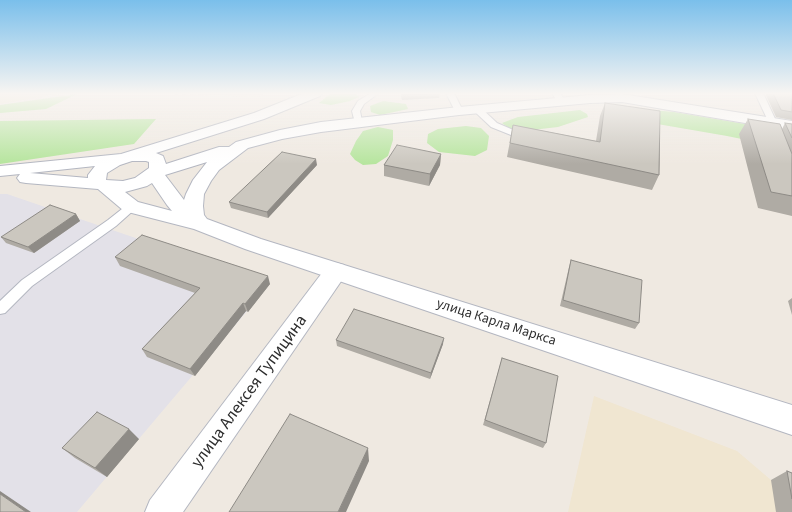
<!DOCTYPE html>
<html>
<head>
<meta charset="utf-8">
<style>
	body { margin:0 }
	canvas { display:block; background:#efe9e1 }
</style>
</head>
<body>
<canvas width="792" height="512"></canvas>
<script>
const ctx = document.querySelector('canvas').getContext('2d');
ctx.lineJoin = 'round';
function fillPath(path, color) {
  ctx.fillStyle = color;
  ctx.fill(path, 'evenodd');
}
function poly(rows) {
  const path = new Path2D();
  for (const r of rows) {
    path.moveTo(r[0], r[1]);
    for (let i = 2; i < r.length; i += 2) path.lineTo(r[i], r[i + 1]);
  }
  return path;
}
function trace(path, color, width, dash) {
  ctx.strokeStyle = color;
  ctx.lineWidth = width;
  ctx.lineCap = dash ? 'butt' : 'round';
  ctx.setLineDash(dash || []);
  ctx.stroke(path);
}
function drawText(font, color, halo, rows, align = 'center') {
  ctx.font = font + ' "Source Sans 3",sans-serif';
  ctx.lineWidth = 3;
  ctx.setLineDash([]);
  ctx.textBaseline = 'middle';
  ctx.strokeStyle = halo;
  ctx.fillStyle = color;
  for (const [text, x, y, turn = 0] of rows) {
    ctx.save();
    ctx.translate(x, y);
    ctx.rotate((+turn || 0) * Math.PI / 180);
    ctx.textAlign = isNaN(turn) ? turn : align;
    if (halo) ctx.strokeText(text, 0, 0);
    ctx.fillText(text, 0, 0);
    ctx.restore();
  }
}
const industrial = poly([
	[0,194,7,194,270,284,77,512,0,512]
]);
const education = poly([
	[0,93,65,93,0,104],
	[145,93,265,93,258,97],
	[594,396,737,451,771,480,792,488,792,512,568,512]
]);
const green = poly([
	[331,93,355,93,359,97,350,101,331,105,319,103],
	[77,94,46,109,0,113,0,105],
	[383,101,406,104,408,109,380,115,371,112,370,106],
	[620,107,674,112,745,124,776,146,727,136,611,116],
	[580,110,587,114,588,117,558,127,514,132,502,123,518,117],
	[156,119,134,144,0,164,0,121],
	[466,126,481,128,489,136,487,150,475,156,439,152,427,143,428,134,438,129],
	[378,127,393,130,393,140,388,156,376,164,363,165,355,160,350,154,356,141,363,131]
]);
const service = poly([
	[371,93,379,93,364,104,360,111,362,121,361,123,355,123,352,111,358,101,371,93],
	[446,93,454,93,463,111,462,113,456,113,446,93],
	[552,93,560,93,565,101,564,103,558,103,552,93],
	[755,93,763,93,777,123,776,125,773,126,769,123,755,93],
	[474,107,480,107,497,123,518,132,531,134,532,136,528,139,516,137,491,127,474,111,474,107],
	[131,204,136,207,135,209,116,226,32,286,5,313,0,314,0,301,22,280,108,220,127,205,131,204]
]);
const minor = poly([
	[336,263,344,265,347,271,344,277,183,512,145,512,150,500,328,265,336,263]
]);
const tertiary = poly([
	[304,93,322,93,320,96,264,119,156,153,163,156,166,164,219,147,229,147,236,142,280,130,321,122,459,107,590,95,622,94,792,121,792,131,622,102,590,103,459,115,321,132,282,139,248,148,219,170,211,181,204,194,203,206,204,215,207,219,261,239,792,405,792,435,245,249,194,229,124,211,98,189,26,183,20,182,17,178,20,174,0,176,0,166,121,154,254,113,304,93],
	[132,161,146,161,149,162,149,168,135,178,123,181,106,180,107,173,120,165,132,161],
	[207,162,193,180,186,194,184,200,165,175,207,162],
	[95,166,88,175,88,178,30,173,95,166],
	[152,183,167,205,172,211,138,202,125,192,147,186,152,183]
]);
const wall = poly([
	[400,93,440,93,439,98,402,100],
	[765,93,792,93,792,120,776,117],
	[605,103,659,175,652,190,507,157,513,125,596,141,600,116],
	[748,119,782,129,785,123,792,124,792,152,791,152,792,154,792,216,758,208,739,134],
	[441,154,440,165,429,186,384,176,384,165],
	[317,165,268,218,231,208,229,202],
	[76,214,80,221,34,253,6,243,1,237],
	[115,257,270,284,248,312,246,311,195,376,147,357,142,349,195,293,120,266],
	[571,260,639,323,635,329,560,306,569,267],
	[792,298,792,315,788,301],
	[336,340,443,344,430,379,337,346],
	[502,358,546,443,543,448,483,425],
	[139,439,107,477,75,458,62,448],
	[787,471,792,473,792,512,776,512,771,480]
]);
const shadedWall = poly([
	[441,154,440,165,429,186,430,174],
	[316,159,317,165,268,218,267,212],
	[76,214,80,221,34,253,28,247],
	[268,276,270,284,248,312,245,304],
	[243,303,246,311,195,376,190,369],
	[444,338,443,344,430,379,431,373],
	[129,429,139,439,107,477,95,468],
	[368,448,369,461,346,512,338,512],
	[0,491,31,512,26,512,0,494]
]);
const building = poly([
	[402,93,439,93,403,95,402,93],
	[773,93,792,93,792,112,781,110,773,93],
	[605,103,660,111,659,175,510,143,513,125,600,142,605,103],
	[748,119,780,124,792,154,792,196,771,192,748,119],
	[785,123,792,124,792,138,785,123],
	[397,145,441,154,430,174,384,165,397,145],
	[282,152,316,159,267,212,229,202,282,152],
	[50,205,76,214,28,247,1,237,50,205],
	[142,235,268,276,245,304,243,303,190,369,142,349,200,288,115,257,142,235],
	[571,260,642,280,639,323,563,300,571,260],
	[354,309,444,338,431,373,336,340,354,309],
	[502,358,558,376,546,443,485,420,502,358],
	[97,412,129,429,95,468,62,448,97,412],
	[290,414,368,448,338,512,229,512,290,414],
	[787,471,792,473,792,499,787,471],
	[0,494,26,512,0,512,0,494]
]);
const streetNames = [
	["улица Карла Маркса",496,323,18]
];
const nearStreetnames = [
	["улица Алексея Тупицина",250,392,-54]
];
fillPath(industrial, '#e3e1e8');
fillPath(education, '#f0e6d1');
fillPath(green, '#b6e59e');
trace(service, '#b4b7c1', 2);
trace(minor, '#b4b7c1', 2);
trace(tertiary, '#b4b7c1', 2);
fillPath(service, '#fff');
fillPath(minor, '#fff');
fillPath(tertiary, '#fff');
fillPath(wall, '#afaba4');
fillPath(shadedWall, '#8e8b86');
fillPath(building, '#cbc7bf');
trace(building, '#8e8b86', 1);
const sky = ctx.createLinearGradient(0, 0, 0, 164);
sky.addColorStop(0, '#7abfeb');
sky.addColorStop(0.57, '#f8f5f2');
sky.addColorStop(1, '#f8f5f200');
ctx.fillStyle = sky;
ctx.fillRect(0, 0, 792, 164);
drawText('14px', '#2e2e2e', '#fff', streetNames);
drawText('17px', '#2e2e2e', '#fff', nearStreetnames);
</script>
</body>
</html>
